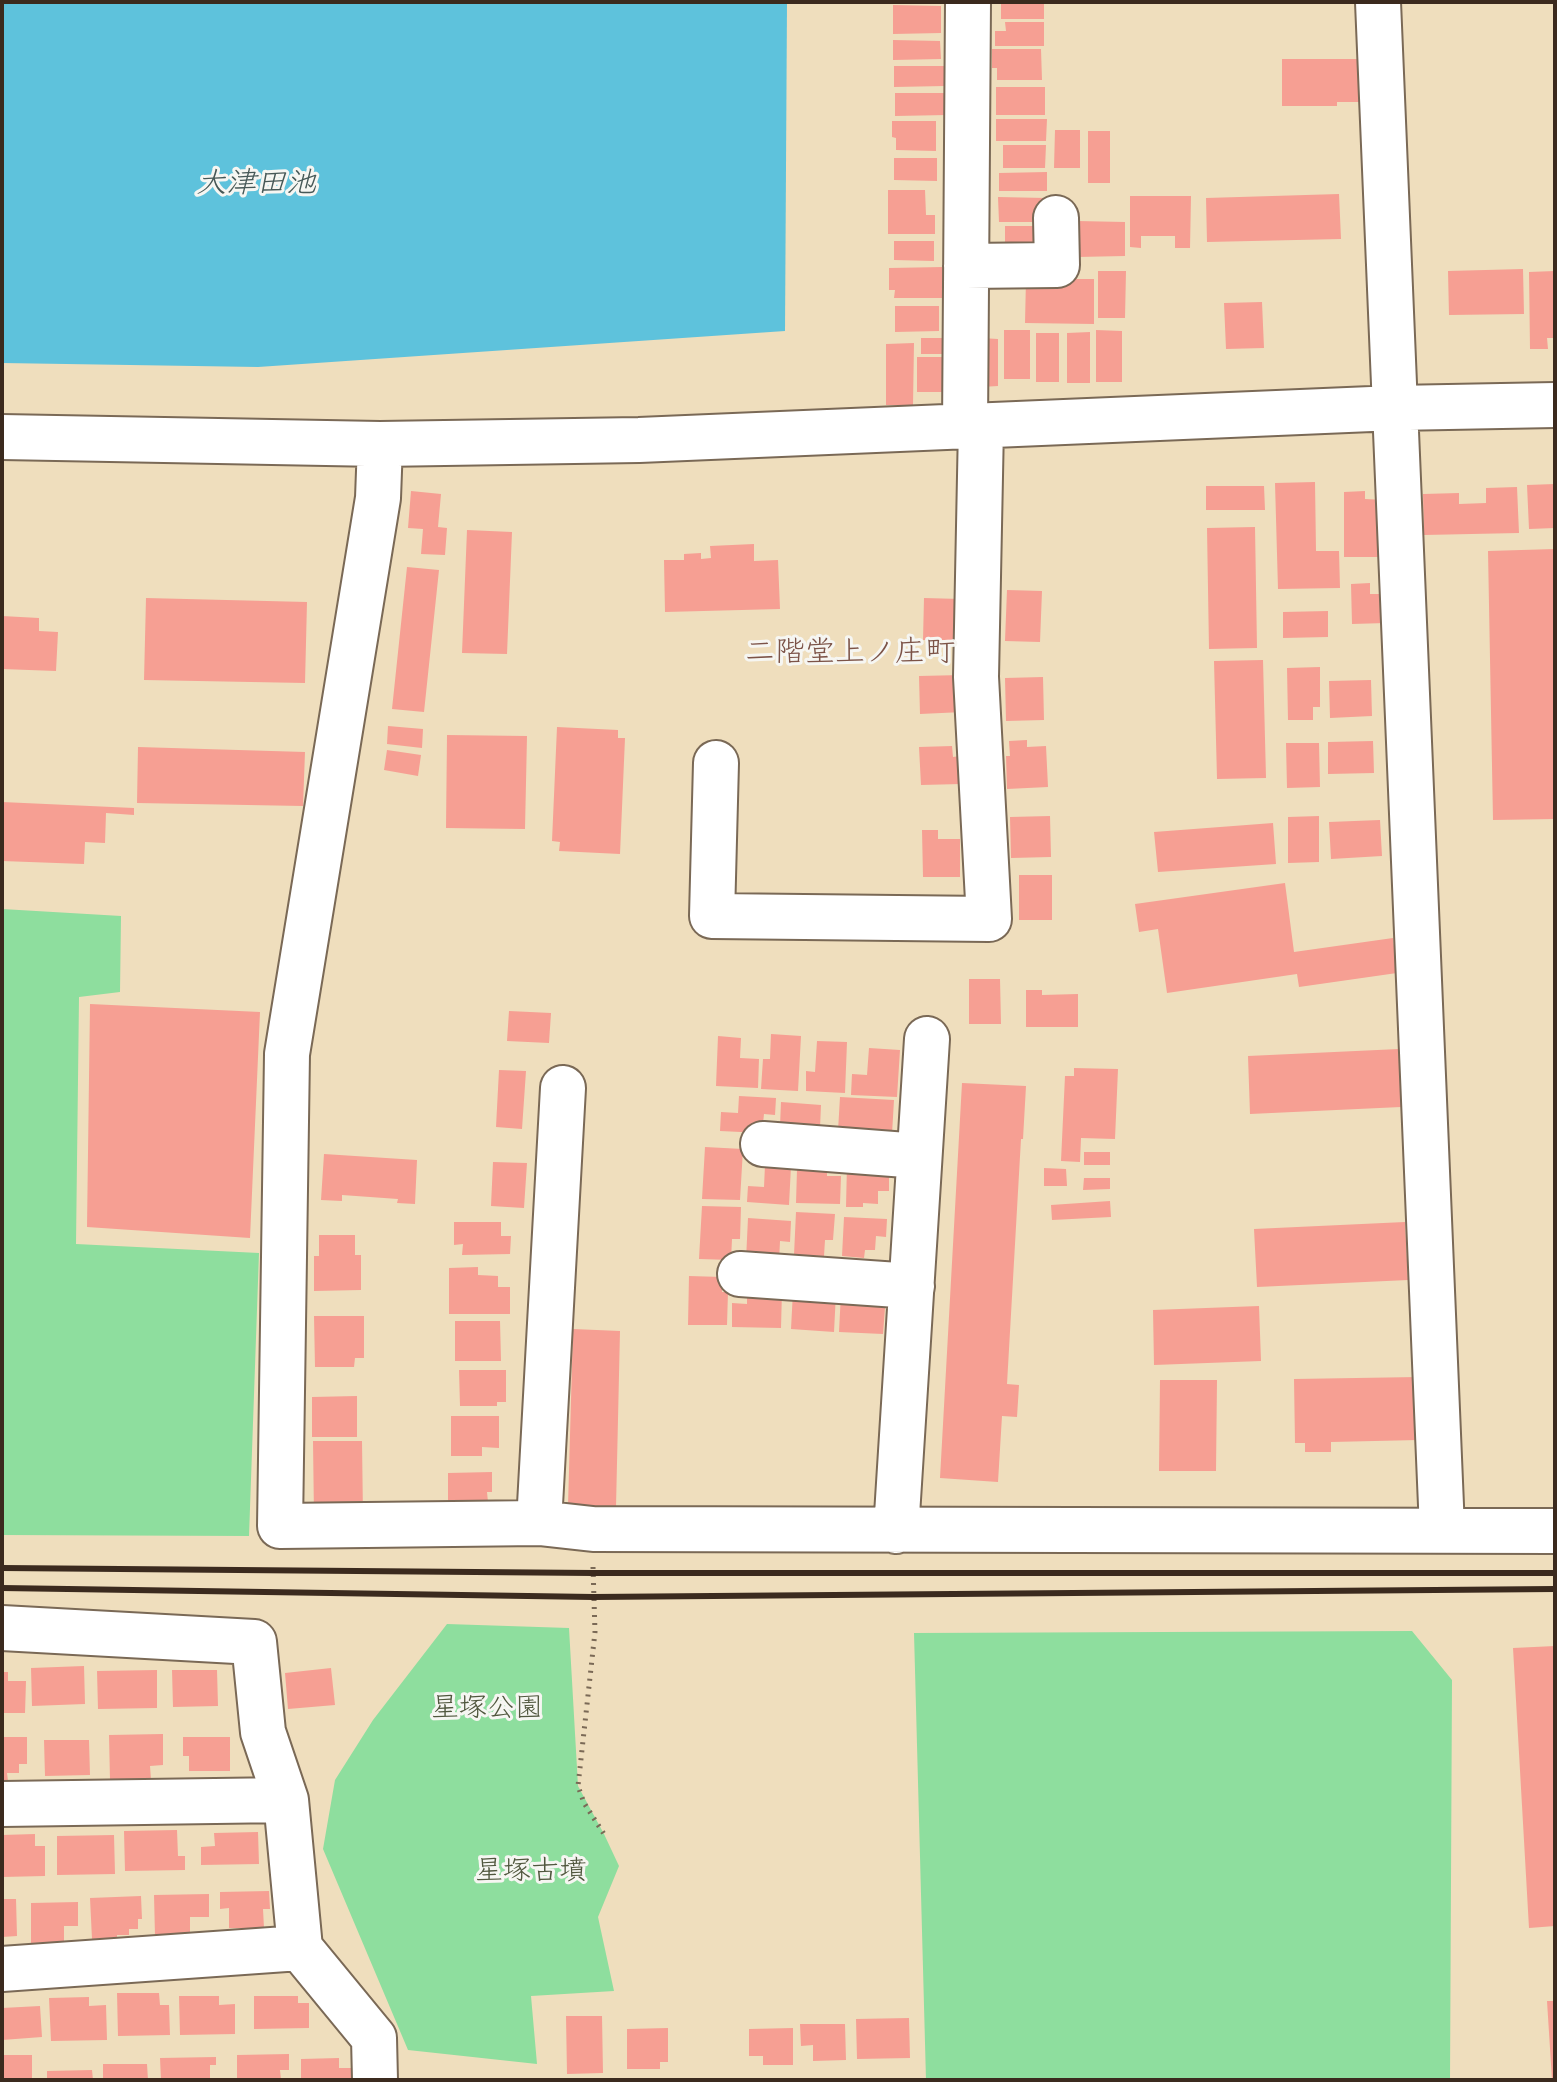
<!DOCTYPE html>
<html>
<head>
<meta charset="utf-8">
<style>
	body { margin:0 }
	#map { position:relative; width:1557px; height:2082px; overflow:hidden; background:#efdebd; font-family:"Comic Neue",sans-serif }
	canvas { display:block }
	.frame { position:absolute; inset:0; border:4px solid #3b2a1e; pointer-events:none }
</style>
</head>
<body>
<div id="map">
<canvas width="1557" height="2082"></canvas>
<div class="frame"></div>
</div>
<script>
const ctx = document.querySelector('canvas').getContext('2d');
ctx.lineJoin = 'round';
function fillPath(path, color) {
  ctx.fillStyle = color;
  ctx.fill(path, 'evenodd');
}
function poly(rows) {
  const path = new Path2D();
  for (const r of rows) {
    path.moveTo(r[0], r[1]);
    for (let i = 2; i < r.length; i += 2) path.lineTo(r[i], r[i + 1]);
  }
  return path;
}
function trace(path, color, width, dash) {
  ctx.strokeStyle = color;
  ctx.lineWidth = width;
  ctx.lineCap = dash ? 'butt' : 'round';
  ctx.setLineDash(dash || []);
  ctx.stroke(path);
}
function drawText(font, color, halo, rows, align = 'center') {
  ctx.font = font + ' "Comic Neue","Klee One",sans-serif';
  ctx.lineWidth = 6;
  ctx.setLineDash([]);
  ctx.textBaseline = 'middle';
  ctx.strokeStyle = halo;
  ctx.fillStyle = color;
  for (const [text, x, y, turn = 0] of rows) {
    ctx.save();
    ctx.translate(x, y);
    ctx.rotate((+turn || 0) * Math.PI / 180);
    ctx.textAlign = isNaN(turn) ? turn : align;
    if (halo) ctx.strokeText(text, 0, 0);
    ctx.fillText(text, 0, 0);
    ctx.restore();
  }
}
const green = poly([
	[2,909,121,916,120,992,79,997,76,1244,259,1253,249,1536,2,1535],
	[447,1624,569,1628,578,1786,604,1834,619,1866,598,1917,614,1991,531,1996,537,2064,408,2050,323,1849,335,1780,373,1720],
	[1412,1631,1452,1680,1450,2080,926,2080,914,1633]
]);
const water = poly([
	[2,2,787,2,785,331,258,367,2,363]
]);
const building = poly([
	[1001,2,1044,2,1044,19,1001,19],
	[893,5,941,6,941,33,893,34],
	[1005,22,1044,22,1044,46,995,46,995,31,1006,31],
	[893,40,940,41,941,59,893,60],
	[992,49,1041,49,1042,80,997,80,997,68,992,68],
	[1282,59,1361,59,1361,102,1337,102,1337,106,1282,106],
	[894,66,945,66,945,86,894,87],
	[996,87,1045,87,1045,115,996,115],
	[895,93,947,93,947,115,895,116],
	[996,119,1047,119,1046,141,996,141],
	[892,121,936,121,936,151,896,150,896,138,892,137],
	[1055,130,1080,130,1080,168,1054,168],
	[1088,131,1110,131,1110,183,1088,183],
	[1003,145,1046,145,1045,168,1003,168],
	[894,158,937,158,937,181,894,180],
	[1047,172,1047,191,999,191,999,173],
	[888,190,925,190,926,215,935,215,935,234,888,234],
	[1339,194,1341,239,1207,242,1206,198],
	[1130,196,1191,196,1190,248,1175,248,1175,236,1141,236,1141,248,1130,247],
	[998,197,1046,198,1046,222,999,222],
	[1077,221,1125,222,1125,256,1077,257],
	[1005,226,1047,226,1048,245,1005,245],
	[894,241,934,241,934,261,894,260],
	[943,267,943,298,894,298,895,290,889,290,889,268],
	[1523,269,1524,314,1449,315,1448,271],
	[1098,271,1126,271,1125,318,1098,318],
	[1555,271,1555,338,1547,338,1548,349,1530,349,1529,272],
	[1026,279,1094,279,1094,324,1025,323],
	[1262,302,1264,348,1226,349,1224,303],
	[895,306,939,306,939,331,895,332],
	[1004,330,1030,330,1030,379,1004,379],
	[1096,330,1122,331,1122,382,1096,382],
	[1090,332,1090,383,1067,383,1067,333],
	[1036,333,1059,333,1059,382,1036,382],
	[921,338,945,338,945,354,921,354],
	[981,338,998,339,998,386,981,387],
	[914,343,913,405,886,405,886,344],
	[917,357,944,357,944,392,917,392],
	[1315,482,1316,551,1339,551,1340,588,1278,589,1275,483],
	[1555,484,1555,528,1529,529,1527,485],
	[1206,486,1264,486,1265,510,1206,510],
	[1517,487,1519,533,1424,535,1423,494,1459,493,1459,504,1486,503,1486,488],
	[411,491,441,494,438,527,447,528,445,555,421,554,423,529,408,528],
	[1365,491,1365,499,1385,500,1385,557,1344,557,1344,492],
	[1255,527,1257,648,1209,649,1207,528],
	[467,530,512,532,507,654,462,653],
	[754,544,754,561,778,560,780,609,665,612,664,560,684,560,684,554,701,553,701,559,711,558,710,546],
	[1555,549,1555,819,1493,820,1488,551],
	[407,567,439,570,424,712,392,709],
	[1370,583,1370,594,1385,594,1386,623,1352,624,1351,584],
	[1007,590,1042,591,1040,642,1005,641],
	[146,598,307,602,305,683,144,680],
	[924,598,961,599,961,640,923,640],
	[1328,611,1328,637,1283,638,1283,612],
	[2,616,39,618,39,631,58,632,56,671,2,669],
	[1263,660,1266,778,1217,779,1214,661],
	[1320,667,1320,707,1313,707,1313,720,1288,720,1287,668],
	[962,675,963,712,920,714,919,676],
	[1043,677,1044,720,1006,721,1005,678],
	[1371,680,1372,716,1330,718,1329,681],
	[388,726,423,729,422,748,387,744],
	[557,727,618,730,618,738,625,738,620,854,559,851,560,842,552,841],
	[447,735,527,736,525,829,446,828],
	[1027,740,1027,747,1046,746,1048,787,1007,789,1006,756,1010,756,1009,741],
	[1373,741,1374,773,1328,774,1328,742],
	[1286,743,1319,743,1320,787,1287,788],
	[952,746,953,757,960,756,961,784,921,785,919,747],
	[138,747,305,752,303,806,137,803],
	[387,750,421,755,418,776,384,770],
	[2,802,134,808,134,815,106,813,105,843,85,842,84,864,2,861],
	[1050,816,1051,857,1011,858,1010,817],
	[1319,816,1319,862,1288,863,1288,817],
	[1380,820,1382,856,1331,859,1329,822],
	[1273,823,1276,864,1158,872,1154,832],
	[922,830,938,830,938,839,960,839,960,877,923,877],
	[1019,875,1052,875,1052,920,1019,920],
	[1285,883,1294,952,1393,938,1397,973,1299,987,1297,974,1167,993,1158,929,1139,932,1135,904],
	[969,979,1000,979,1001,1024,969,1024],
	[1026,990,1042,990,1042,995,1078,994,1078,1027,1026,1027],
	[90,1004,260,1012,250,1238,87,1227],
	[509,1011,551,1013,549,1043,507,1041],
	[771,1034,801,1036,798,1091,761,1089,763,1059,770,1059],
	[718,1036,741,1038,740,1058,759,1059,758,1088,716,1086],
	[817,1041,847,1042,845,1093,806,1091,806,1071,815,1072],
	[869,1048,900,1050,897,1097,851,1095,852,1074,867,1075],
	[1399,1049,1401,1107,1250,1114,1248,1056],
	[1074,1068,1118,1069,1115,1139,1081,1138,1080,1162,1061,1161,1065,1076,1074,1076],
	[499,1070,526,1071,522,1129,496,1127],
	[962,1083,1026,1086,1023,1139,1021,1139,1007,1384,1019,1385,1017,1417,1002,1416,998,1482,940,1478],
	[739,1096,776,1098,775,1115,764,1114,762,1133,720,1131,721,1112,738,1113],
	[840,1097,894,1100,892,1134,838,1131],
	[781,1102,821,1105,820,1128,780,1126],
	[705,1147,743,1149,740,1200,702,1199],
	[1084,1152,1110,1152,1110,1165,1084,1165],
	[324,1154,417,1160,415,1204,397,1203,398,1199,342,1195,342,1201,321,1200],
	[493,1162,527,1163,524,1208,491,1206],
	[847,1164,889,1165,889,1191,878,1191,878,1204,863,1203,863,1207,846,1207],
	[765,1165,791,1166,789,1205,747,1202,748,1186,764,1187],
	[1044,1168,1066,1169,1067,1186,1044,1186],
	[797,1170,827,1170,827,1176,841,1176,840,1204,796,1203],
	[1084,1178,1110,1178,1110,1189,1083,1190],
	[1110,1201,1111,1217,1052,1220,1051,1205],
	[702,1206,741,1207,740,1239,732,1239,731,1260,699,1259],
	[796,1212,835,1214,833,1240,825,1240,824,1256,794,1255],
	[844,1217,887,1219,886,1237,876,1236,875,1250,865,1250,864,1258,842,1256],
	[748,1218,791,1221,790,1242,780,1241,779,1262,746,1260],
	[454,1222,501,1222,501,1236,511,1236,510,1254,462,1255,463,1244,454,1245],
	[1405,1222,1408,1280,1257,1287,1254,1229],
	[319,1235,355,1235,355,1255,361,1255,361,1290,314,1291,314,1256,319,1256],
	[478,1267,478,1275,498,1276,498,1287,510,1287,510,1314,449,1314,449,1268],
	[689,1276,722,1277,722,1292,728,1292,727,1325,688,1325],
	[747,1281,782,1291,781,1328,732,1327,732,1303,747,1304],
	[793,1291,836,1293,834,1332,791,1329],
	[841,1293,886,1295,883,1334,839,1332],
	[1259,1306,1261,1361,1154,1365,1153,1310],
	[314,1316,364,1316,364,1358,355,1358,354,1367,315,1367],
	[455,1321,500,1321,501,1361,455,1361],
	[573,1329,620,1331,616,1507,568,1506],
	[459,1370,506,1370,506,1402,497,1402,497,1406,460,1406],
	[1418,1377,1418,1440,1331,1442,1331,1452,1305,1452,1305,1443,1295,1443,1294,1379],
	[1160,1380,1217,1380,1216,1471,1159,1471],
	[357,1396,357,1437,312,1437,312,1397],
	[451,1416,499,1416,499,1448,482,1447,482,1456,451,1456],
	[313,1441,362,1441,363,1517,314,1517],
	[492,1472,492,1492,487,1492,488,1502,448,1503,448,1473],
	[1555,1646,1555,1926,1529,1928,1513,1648],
	[84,1666,85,1704,32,1706,31,1668],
	[331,1668,335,1705,288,1709,285,1673],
	[157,1670,157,1708,98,1709,97,1671],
	[172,1670,217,1670,218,1706,173,1707],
	[2,1672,8,1672,8,1681,26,1681,25,1713,2,1713],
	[163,1734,163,1765,150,1766,151,1780,110,1780,109,1735],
	[2,1737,27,1737,27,1764,19,1764,19,1773,7,1773,8,1781,2,1781],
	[183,1737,230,1737,230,1771,189,1771,189,1756,183,1756],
	[44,1740,89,1740,90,1775,45,1776],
	[177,1830,178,1856,185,1856,185,1870,125,1871,124,1831],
	[258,1832,259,1864,201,1865,201,1847,215,1846,214,1833],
	[35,1834,35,1846,45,1846,45,1876,2,1877,2,1835],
	[114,1835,115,1874,57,1875,57,1836],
	[269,1891,270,1909,263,1909,264,1928,229,1928,229,1908,220,1909,220,1892],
	[209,1894,209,1917,190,1917,190,1935,155,1936,154,1895],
	[141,1896,142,1919,138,1919,138,1929,129,1929,129,1935,117,1935,117,1938,92,1939,90,1898],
	[2,1899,16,1899,17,1936,2,1937],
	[78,1902,78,1926,64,1926,64,1942,31,1943,31,1903],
	[117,1993,159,1993,160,2005,169,2005,170,2035,118,2036],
	[179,1996,219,1996,219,2005,235,2004,235,2034,180,2035],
	[254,1996,298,1996,298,2003,309,2003,309,2028,254,2029],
	[89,1997,89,2006,106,2005,107,2040,51,2041,49,1998],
	[1547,2001,1555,2001,1555,2080,1552,2080],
	[40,2006,42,2037,2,2040,2,2008],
	[566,2016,602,2016,603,2073,567,2074],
	[909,2018,910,2058,857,2059,856,2019],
	[800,2024,845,2024,846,2060,813,2061,813,2045,801,2046],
	[668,2028,668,2062,660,2062,660,2069,627,2069,627,2029],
	[793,2028,793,2065,763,2065,763,2056,749,2056,749,2029],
	[289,2054,289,2070,280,2070,281,2080,237,2080,237,2055],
	[2,2055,32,2055,32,2080,2,2080],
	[216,2057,216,2065,210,2065,210,2080,161,2080,160,2058],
	[339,2058,339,2068,359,2068,359,2080,301,2080,301,2059],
	[103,2064,147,2064,148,2080,103,2080],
	[92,2070,93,2080,47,2080,47,2071]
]);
const path = poly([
	[593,1567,595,1632,578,1786,584,1803,604,1834]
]);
const minor = poly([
	[1378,2,1442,1529],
	[966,266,1057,265,1056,218],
	[965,427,968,2],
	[2,437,380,444,639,440,1395,408,1555,405],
	[380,444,378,498,287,1054,280,1526,539,1523,593,1529,1555,1531],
	[716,763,712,916,989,919,976,677,981,426],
	[763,1144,919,1156],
	[740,1274,912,1286],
	[539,1523,563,1088],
	[896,1531,927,1039],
	[2,1628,254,1642,263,1732,286,1800,300,1948,374,2038,375,2080],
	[2,1804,286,1800],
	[2,1969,300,1948]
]);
const rail = poly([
	[2,1568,593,1573,1555,1573],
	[2,1588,593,1597,1555,1589]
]);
const parkNames = [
	["星塚公園",487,1708],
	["星塚古墳",531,1871]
];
const waterNames = [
	["大津田池",256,184]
];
const neighbourhoodNames = [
	["二階堂上ノ庄町",850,653]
];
fillPath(green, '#8ede9e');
fillPath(water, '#5ec2dc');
fillPath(building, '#f69f93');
trace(minor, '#7a6956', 48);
trace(path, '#7a6956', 5, [2, 6]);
trace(minor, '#fff', 44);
trace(rail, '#3b2a1e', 6);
drawText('28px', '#50573e', '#f6f6f2', parkNames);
drawText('italic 30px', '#465857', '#f6f6f2', waterNames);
drawText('30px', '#7c5347', '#f6f6f2', neighbourhoodNames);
</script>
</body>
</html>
